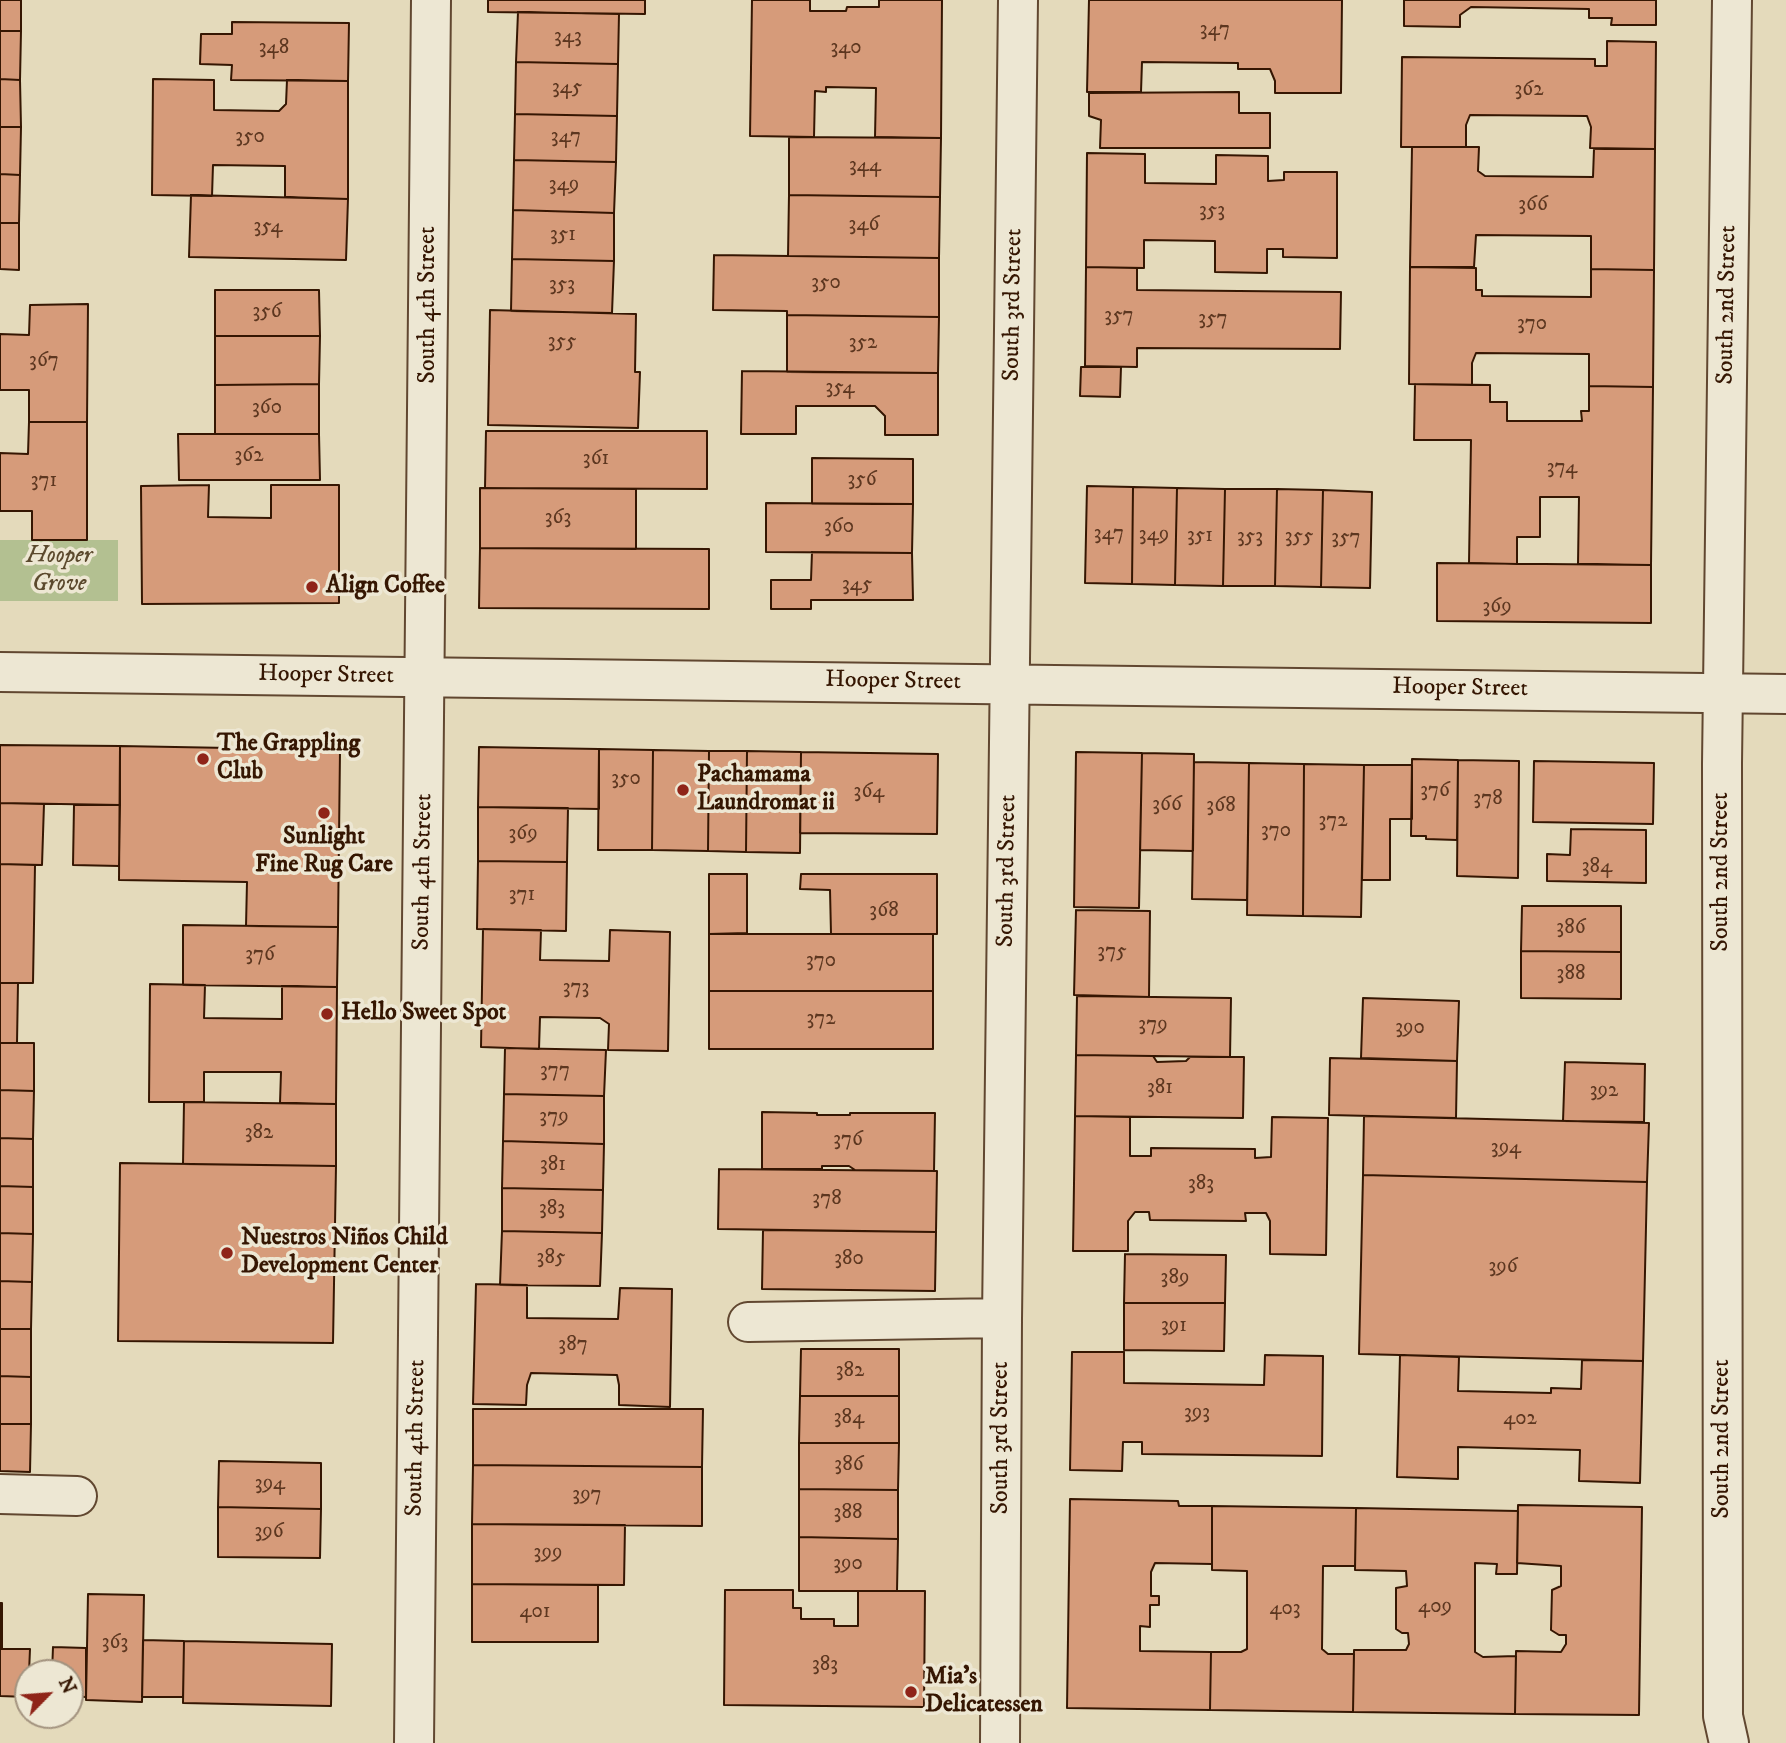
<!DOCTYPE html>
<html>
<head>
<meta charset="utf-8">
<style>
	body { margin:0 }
	#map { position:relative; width:1786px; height:1743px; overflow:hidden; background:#e4dabb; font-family:"IM FELL DW Pica",serif }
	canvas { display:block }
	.north { position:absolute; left:14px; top:1659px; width:70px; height:70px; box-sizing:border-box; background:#ede7d3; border:2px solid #a3937f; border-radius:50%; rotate:65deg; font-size:19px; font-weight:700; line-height:28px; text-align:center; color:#351602 }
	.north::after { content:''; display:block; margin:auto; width:24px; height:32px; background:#8f2418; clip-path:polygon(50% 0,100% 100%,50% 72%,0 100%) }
</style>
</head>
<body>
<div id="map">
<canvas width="1786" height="1743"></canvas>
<div class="north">N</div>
</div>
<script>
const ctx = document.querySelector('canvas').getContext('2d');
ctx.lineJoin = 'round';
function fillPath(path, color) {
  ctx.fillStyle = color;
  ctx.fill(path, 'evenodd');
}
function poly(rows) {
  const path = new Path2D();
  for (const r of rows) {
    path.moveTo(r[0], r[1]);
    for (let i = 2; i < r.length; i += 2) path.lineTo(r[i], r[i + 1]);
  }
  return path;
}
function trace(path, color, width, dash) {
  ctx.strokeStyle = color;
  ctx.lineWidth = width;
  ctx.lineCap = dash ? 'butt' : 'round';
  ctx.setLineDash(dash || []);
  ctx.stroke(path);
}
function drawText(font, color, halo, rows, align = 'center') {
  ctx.font = font + ' "IM FELL DW Pica",serif';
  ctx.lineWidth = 7;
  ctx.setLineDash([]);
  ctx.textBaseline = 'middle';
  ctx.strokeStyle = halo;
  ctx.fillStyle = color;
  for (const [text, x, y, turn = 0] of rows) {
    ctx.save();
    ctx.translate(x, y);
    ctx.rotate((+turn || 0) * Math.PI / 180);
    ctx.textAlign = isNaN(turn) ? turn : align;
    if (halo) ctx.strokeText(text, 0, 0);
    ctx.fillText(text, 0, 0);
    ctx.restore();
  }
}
const green = poly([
	[0,540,118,540,118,601,0,601]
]);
const building = poly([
	[0,0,21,0,21,31,0,31,0,0],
	[488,0,645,0,645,14,488,12,488,0],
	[752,0,810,0,810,11,846,11,847,7,879,7,879,0,942,0,941,138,875,137,876,88,826,87,826,92,815,91,814,137,750,136,752,0],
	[1089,0,1342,0,1341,93,1275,93,1275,81,1270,69,1238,69,1238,63,1142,62,1141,92,1087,92,1089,0],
	[1404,0,1656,0,1656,25,1611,25,1612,18,1589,18,1589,9,1471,7,1460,15,1460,27,1404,26,1404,0],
	[518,12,619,14,618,64,516,62,518,12],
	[232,22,349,23,348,81,231,80,232,65,200,64,201,34,232,34,232,22],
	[0,31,21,31,20,80,0,79,0,31],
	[1607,41,1656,42,1655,149,1590,148,1591,127,1587,116,1470,115,1466,125,1466,147,1401,147,1402,57,1595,59,1595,66,1607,66,1607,41],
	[516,62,618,64,617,116,515,114,516,62],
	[0,79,20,80,21,127,0,127,0,79],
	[153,79,214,80,214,110,279,111,286,104,287,80,348,81,348,199,285,197,285,166,213,165,212,196,152,195,153,79],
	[1239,92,1239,113,1270,113,1270,148,1100,148,1101,120,1089,116,1089,93,1239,92],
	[515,114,617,116,616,162,514,160,515,114],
	[0,127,21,127,20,175,0,174,0,127],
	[789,137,941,138,940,197,789,195,789,137],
	[1412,147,1479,147,1478,171,1485,176,1593,177,1594,149,1655,149,1654,270,1591,269,1591,236,1476,235,1474,267,1410,267,1412,147],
	[1087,153,1145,154,1145,183,1216,184,1216,155,1268,156,1268,181,1284,180,1284,172,1337,172,1337,258,1283,257,1283,249,1267,249,1267,273,1215,272,1215,241,1144,240,1144,268,1086,267,1087,153],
	[514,160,616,162,614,213,513,210,514,160],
	[0,174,20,175,19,223,0,223,0,174],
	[191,195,348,199,346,260,189,257,191,195],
	[789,195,940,197,939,258,788,256,789,195],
	[513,210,614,213,614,261,512,259,513,210],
	[0,223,19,223,19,270,0,269,0,223],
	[714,255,939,258,939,317,787,315,787,311,713,310,714,255],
	[512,259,614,261,612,313,511,311,512,259],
	[1086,267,1137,268,1137,290,1341,292,1340,349,1137,348,1137,367,1085,366,1086,267],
	[1410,267,1476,268,1476,290,1482,290,1482,296,1591,297,1591,269,1654,270,1653,387,1589,386,1589,354,1476,353,1472,363,1472,385,1409,384,1410,267],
	[215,290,319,290,320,336,215,336,215,290],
	[88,304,87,422,29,422,29,390,0,390,0,334,29,335,30,305,88,304],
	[490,310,636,314,635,372,640,372,638,428,488,425,490,310],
	[787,315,939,317,938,373,787,372,787,315],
	[215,336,320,336,319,384,215,385,215,336],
	[1081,367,1121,367,1120,397,1080,396,1081,367],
	[742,371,938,373,938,435,885,435,885,416,875,406,796,406,796,434,741,434,742,371],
	[319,384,319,434,215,434,215,385,319,384],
	[1415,384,1490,385,1490,402,1507,402,1507,421,1582,421,1581,411,1589,411,1589,386,1653,387,1651,565,1578,564,1579,497,1540,497,1540,537,1517,537,1517,564,1469,563,1471,440,1414,440,1415,384],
	[29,422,87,422,87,540,32,540,32,511,0,511,0,453,28,454,29,422],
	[486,431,707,431,707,489,485,488,486,431],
	[178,434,319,434,320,480,179,480,178,434],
	[812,458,913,459,913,504,812,504,812,458],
	[209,485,208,517,271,518,271,485,339,485,339,603,142,604,141,486,209,485],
	[1087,486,1133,487,1132,584,1085,583,1087,486],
	[1133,487,1177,488,1175,585,1132,584,1133,487],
	[480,488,636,489,636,549,480,548,480,488],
	[1177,488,1225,489,1223,586,1175,585,1177,488],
	[1225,489,1277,489,1275,586,1223,586,1225,489],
	[1277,489,1323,490,1321,587,1275,586,1277,489],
	[1323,490,1372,492,1370,588,1321,587,1323,490],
	[766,503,913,504,912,553,766,552,766,503],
	[480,548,709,549,709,609,479,608,480,548],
	[812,552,912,553,913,600,811,600,811,609,771,609,771,580,811,580,812,552],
	[1437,563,1651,565,1651,623,1437,621,1437,563],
	[0,745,120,746,120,805,0,803,0,745],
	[120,746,340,750,338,927,246,926,247,882,119,880,120,746],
	[479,747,599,749,599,809,478,807,479,747],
	[599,749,653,750,652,850,598,850,599,749],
	[653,750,709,751,708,851,652,850,653,750],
	[709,751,747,751,746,852,708,851,709,751],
	[747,751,801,752,800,853,746,852,747,751],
	[801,752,938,754,937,834,800,833,801,752],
	[1076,752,1142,753,1139,908,1074,907,1076,752],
	[1142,753,1194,754,1193,851,1140,850,1142,753],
	[1412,759,1458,760,1457,840,1426,839,1426,836,1411,836,1412,759],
	[1458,760,1519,761,1518,878,1457,876,1458,760],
	[1534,761,1654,763,1653,824,1533,822,1534,761],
	[1194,762,1249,763,1247,900,1192,899,1194,762],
	[1249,763,1304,764,1303,916,1247,915,1249,763],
	[1304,764,1364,765,1361,917,1303,916,1304,764],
	[1364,765,1412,765,1412,819,1390,819,1390,880,1362,880,1364,765],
	[0,803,44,804,42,865,0,864,0,803],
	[74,805,120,805,119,866,73,865,74,805],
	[478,807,568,808,567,862,478,861,478,807],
	[1571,829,1646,830,1646,883,1547,881,1547,854,1570,855,1571,829],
	[478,861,567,862,566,931,477,929,478,861],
	[0,864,35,865,33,983,0,983,0,864],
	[709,874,747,874,747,933,709,934,709,874],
	[801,874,937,874,937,934,831,934,830,890,800,889,801,874],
	[1522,906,1621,906,1621,952,1521,951,1522,906],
	[1076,910,1150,911,1149,997,1074,995,1076,910],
	[183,925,338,927,337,987,183,985,183,925],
	[483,929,541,930,540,960,609,961,610,930,670,932,668,1051,608,1050,609,1024,600,1018,540,1017,539,1049,481,1047,483,929],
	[709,934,933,934,933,991,709,991,709,934],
	[1521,951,1621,952,1621,999,1521,998,1521,951],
	[0,983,18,983,17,1043,0,1043,0,983],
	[150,984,205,985,204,1018,282,1019,282,986,337,987,336,1104,280,1103,281,1072,204,1072,204,1102,149,1102,150,984],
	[709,991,933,991,933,1049,709,1049,709,991],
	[1077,996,1231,998,1230,1057,1076,1055,1077,996],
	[1363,998,1459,1001,1457,1061,1361,1058,1363,998],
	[0,1043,34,1043,34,1091,0,1090,0,1043],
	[505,1048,606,1050,604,1096,504,1094,505,1048],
	[1076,1055,1153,1056,1157,1062,1186,1061,1190,1057,1244,1057,1243,1118,1075,1116,1076,1055],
	[1330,1058,1457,1061,1456,1118,1329,1115,1330,1058],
	[1565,1062,1645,1064,1644,1122,1563,1121,1565,1062],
	[0,1090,34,1091,33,1139,0,1138,0,1090],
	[504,1094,604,1096,604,1144,503,1141,504,1094],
	[184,1102,336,1104,336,1166,183,1164,184,1102],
	[762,1112,817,1113,817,1115,850,1115,850,1113,935,1113,934,1171,855,1170,849,1166,822,1166,822,1169,762,1169,762,1112],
	[1075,1116,1130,1117,1130,1156,1151,1156,1151,1148,1255,1149,1255,1158,1271,1157,1272,1117,1328,1118,1326,1255,1270,1254,1270,1221,1266,1213,1245,1213,1246,1221,1150,1220,1149,1212,1135,1212,1128,1221,1128,1251,1073,1251,1075,1116],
	[1364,1116,1649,1123,1647,1182,1363,1175,1364,1116],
	[0,1138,33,1139,33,1187,0,1186,0,1138],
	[503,1141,604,1144,603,1190,502,1188,503,1141],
	[120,1163,336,1166,333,1343,118,1341,120,1163],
	[719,1169,937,1171,936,1232,718,1229,719,1169],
	[1363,1175,1647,1182,1643,1361,1359,1354,1363,1175],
	[0,1186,33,1187,33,1234,0,1233,0,1186],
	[502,1188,603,1190,602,1233,502,1231,502,1188],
	[763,1230,936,1232,935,1291,762,1289,763,1230],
	[502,1231,602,1233,600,1286,500,1285,502,1231],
	[0,1233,33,1234,32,1282,0,1281,0,1233],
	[1125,1254,1226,1255,1225,1303,1124,1303,1125,1254],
	[0,1281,32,1282,31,1329,0,1329,0,1281],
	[476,1284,527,1285,527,1318,618,1319,620,1288,672,1289,670,1407,619,1405,619,1385,617,1375,531,1373,527,1385,526,1405,473,1404,476,1284],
	[1124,1303,1225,1303,1224,1351,1124,1350,1124,1303],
	[0,1329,31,1329,31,1377,0,1376,0,1329],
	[801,1349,899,1349,899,1396,800,1396,801,1349],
	[1072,1352,1124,1352,1124,1383,1264,1385,1265,1355,1323,1356,1322,1456,1142,1454,1142,1442,1123,1442,1122,1471,1070,1470,1072,1352],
	[1400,1355,1459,1357,1458,1391,1551,1393,1551,1388,1581,1389,1582,1360,1643,1361,1640,1483,1579,1481,1580,1450,1458,1447,1458,1479,1397,1477,1400,1355],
	[0,1376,31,1377,31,1424,0,1424,0,1376],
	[800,1396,899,1396,899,1443,799,1443,800,1396],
	[473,1409,703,1409,702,1467,473,1465,473,1409],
	[0,1424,31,1424,30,1472,0,1471,0,1424],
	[799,1443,899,1443,898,1490,799,1489,799,1443],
	[219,1461,321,1463,321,1509,218,1507,219,1461],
	[473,1465,702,1467,702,1526,472,1524,473,1465],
	[799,1489,898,1490,898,1539,799,1537,799,1489],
	[1070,1499,1178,1501,1179,1506,1212,1506,1212,1564,1155,1563,1151,1572,1151,1596,1159,1596,1159,1605,1150,1605,1150,1627,1140,1626,1140,1651,1211,1652,1210,1710,1067,1708,1070,1499],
	[1518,1505,1642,1507,1639,1715,1515,1714,1516,1651,1561,1652,1566,1644,1566,1635,1559,1635,1551,1630,1552,1590,1561,1586,1561,1566,1517,1563,1518,1505],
	[1212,1506,1356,1508,1355,1566,1323,1566,1322,1649,1328,1654,1354,1654,1353,1712,1210,1710,1211,1652,1241,1652,1247,1649,1247,1571,1212,1570,1212,1506],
	[218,1507,321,1509,320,1558,218,1557,218,1507],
	[1356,1508,1518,1511,1517,1574,1496,1574,1497,1564,1475,1563,1475,1652,1483,1657,1516,1656,1515,1714,1353,1712,1354,1650,1406,1650,1409,1644,1408,1633,1402,1633,1396,1629,1396,1588,1407,1586,1406,1571,1355,1570,1356,1508],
	[472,1524,625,1525,624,1585,472,1584,472,1524],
	[799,1537,898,1539,897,1591,799,1591,799,1537],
	[472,1584,598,1585,598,1642,472,1642,472,1584],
	[725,1590,793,1590,793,1608,801,1608,801,1619,834,1619,834,1626,858,1626,858,1591,925,1591,924,1707,724,1705,725,1590],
	[88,1594,144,1595,142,1702,86,1700,88,1594],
	[0,1603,2,1603,2,1649,0,1649,0,1603],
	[143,1640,184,1641,183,1697,142,1697,143,1640],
	[184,1641,332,1644,331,1706,183,1703,184,1641],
	[53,1647,86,1648,86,1697,70,1696,70,1673,52,1673,53,1647],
	[0,1649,30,1649,28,1697,0,1696,0,1649]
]);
const minor = poly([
	[0,672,1786,694],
	[748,1322,1002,1318],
	[0,1494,77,1496],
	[414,1743,431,0],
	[1000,1743,1002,1318,1018,0],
	[1729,1743,1723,1716,1722,763,1732,0]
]);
const markers = [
	[312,587,7,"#8f2418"],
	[203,759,7,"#8f2418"],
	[683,790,7,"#8f2418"],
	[324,813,7,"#8f2418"],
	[327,1014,7,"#8f2418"],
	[227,1253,7,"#8f2418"],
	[911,1692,7,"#8f2418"]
];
const numberNames = [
	["347",1215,31],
	["343",568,38],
	["348",274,49],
	["340",846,49],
	["345",567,89],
	["362",1529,91],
	["350",250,138],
	["347",566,138],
	["344",865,167],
	["349",564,186],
	["366",1533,206],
	["353",1212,212],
	["346",864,226],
	["354",268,228],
	["351",563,236],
	["350",826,284],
	["353",562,286],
	["356",267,313],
	["357",1119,317],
	["357",1213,320],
	["370",1532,325],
	["355",562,343],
	["352",863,344],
	["367",44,362],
	["354",840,389],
	["360",267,409],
	["362",249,457],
	["361",596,460],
	["374",1562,469],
	["356",862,481],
	["371",44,482],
	["363",558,519],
	["360",839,528],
	["347",1109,535],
	["349",1154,536],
	["351",1200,537],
	["353",1250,538],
	["355",1299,538],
	["357",1346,539],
	["345",857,586],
	["369",1497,608],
	["350",626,780],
	["376",1435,792],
	["364",869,793],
	["378",1488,800],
	["366",1167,806],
	["368",1221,807],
	["372",1333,822],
	["370",1276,832],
	["369",523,835],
	["384",1597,868],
	["371",522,896],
	["368",884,912],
	["386",1571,929],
	["375",1112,953],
	["376",260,956],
	["370",821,962],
	["388",1571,975],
	["373",576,989],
	["372",821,1020],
	["379",1153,1026],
	["390",1410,1029],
	["377",555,1072],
	["381",1160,1089],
	["392",1604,1092],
	["379",554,1118],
	["382",259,1134],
	["376",848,1141],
	["394",1506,1149],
	["381",553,1166],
	["383",1201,1185],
	["378",827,1200],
	["383",552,1210],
	["385",551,1259],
	["380",849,1260],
	["396",1503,1268],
	["389",1175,1279],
	["391",1174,1327],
	["387",573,1346],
	["382",850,1372],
	["393",1197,1414],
	["384",849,1419],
	["402",1520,1420],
	["386",849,1466],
	["394",270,1485],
	["397",587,1496],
	["388",848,1514],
	["396",269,1533],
	["399",548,1554],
	["390",848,1565],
	["409",1435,1608],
	["403",1285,1610],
	["401",535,1613],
	["363",115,1644],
	["383",825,1666]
];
const streetNames = [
	["South 4th Street",429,305,-90],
	["South 3rd Street",1014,305,-89],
	["South 2nd Street",1728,305,-89],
	["Hooper Street",326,676,1],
	["Hooper Street",893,682,1],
	["Hooper Street",1460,689,1],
	["South 3rd Street",1008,871,-89],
	["South 4th Street",424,872,-89],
	["South 2nd Street",1722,872,-90],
	["South 4th Street",417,1438,-89],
	["South 3rd Street",1002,1438,-90],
	["South 2nd Street",1723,1439,-90]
];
const parkNames = [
	["Hooper",59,557],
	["Grove",59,585]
];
const poiNames = [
	["Align Coffee",326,587],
	["The Grappling",217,745],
	["Club",217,773],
	["Pachamama",697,776],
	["Laundromat ii",697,804],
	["Sunlight",324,838,"center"],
	["Fine Rug Care",324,866,"center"],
	["Hello Sweet Spot",341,1014],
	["Nuestros Niños Child",241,1239],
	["Development Center",241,1267],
	["Mia's",925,1678],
	["Delicatessen",925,1706]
];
fillPath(green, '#b3c091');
fillPath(building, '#d69b7a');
trace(building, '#351602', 2);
trace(minor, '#614730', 42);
trace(minor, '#ede7d3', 38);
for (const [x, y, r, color] of markers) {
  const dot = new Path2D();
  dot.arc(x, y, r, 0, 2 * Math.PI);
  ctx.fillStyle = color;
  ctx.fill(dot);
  trace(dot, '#ede7d3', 2.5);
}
drawText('21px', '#5d3720', null, numberNames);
drawText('24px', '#351602', '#ede7d3', streetNames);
drawText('italic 24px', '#5b492d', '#ede7d3', parkNames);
drawText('bold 24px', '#351602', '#ede7d3', poiNames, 'left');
</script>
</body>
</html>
